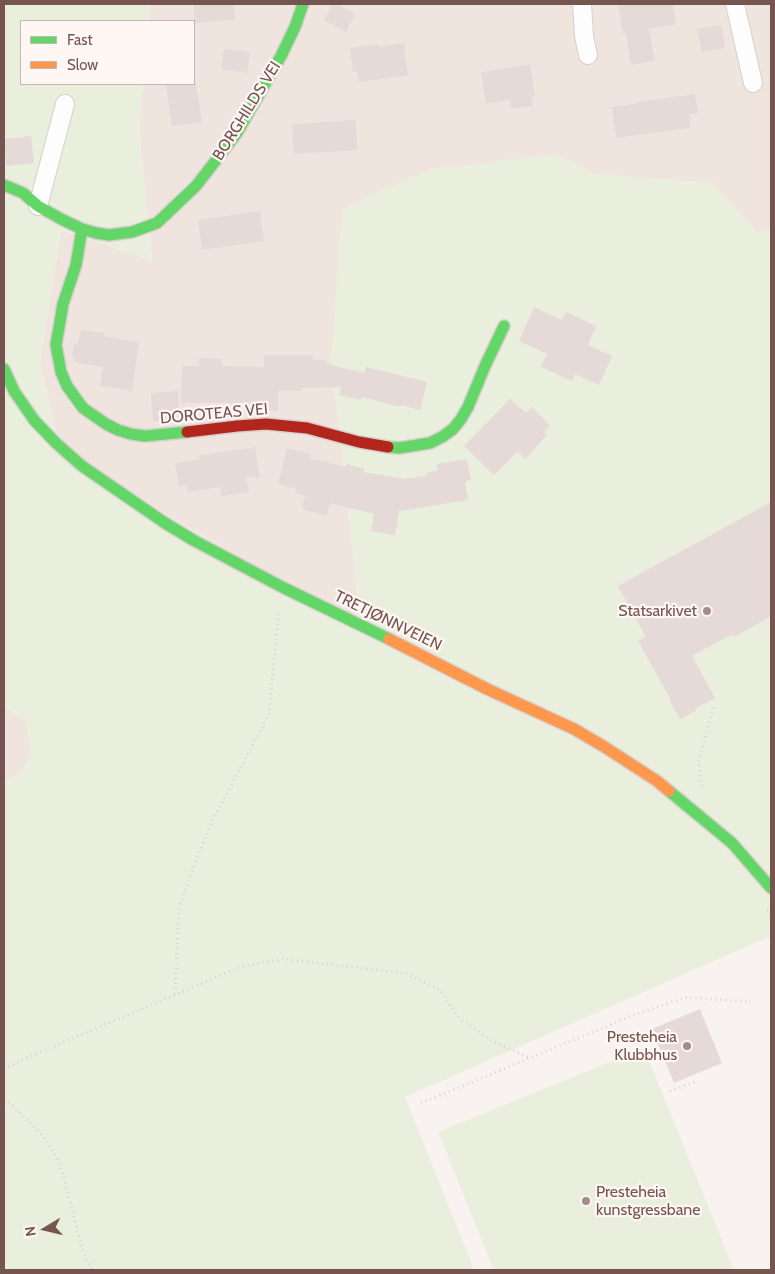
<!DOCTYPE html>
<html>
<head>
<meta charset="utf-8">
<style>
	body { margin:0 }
	#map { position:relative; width:775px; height:1274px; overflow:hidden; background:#f8f3f0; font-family:Cabin,sans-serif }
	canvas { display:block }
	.frame { position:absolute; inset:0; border:5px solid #765550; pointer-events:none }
	.legend { position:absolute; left:20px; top:20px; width:175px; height:65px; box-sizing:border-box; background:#fef7f3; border:1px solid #c8b6b2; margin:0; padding:6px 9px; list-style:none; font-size:15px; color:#765550 }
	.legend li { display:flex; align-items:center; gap:10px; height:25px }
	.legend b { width:25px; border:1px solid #c8b6b2 }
	.north { position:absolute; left:20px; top:1204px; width:50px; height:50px; -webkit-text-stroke:4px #fef7f3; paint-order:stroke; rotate:261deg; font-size:14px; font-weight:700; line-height:20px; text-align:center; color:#765550 }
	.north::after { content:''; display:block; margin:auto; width:18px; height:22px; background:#765550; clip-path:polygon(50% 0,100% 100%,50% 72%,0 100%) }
</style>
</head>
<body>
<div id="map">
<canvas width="775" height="1274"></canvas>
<div class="frame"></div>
<ul class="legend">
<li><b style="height:6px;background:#63d668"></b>Fast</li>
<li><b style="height:6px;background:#ff974d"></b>Slow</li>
</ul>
<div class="north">N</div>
</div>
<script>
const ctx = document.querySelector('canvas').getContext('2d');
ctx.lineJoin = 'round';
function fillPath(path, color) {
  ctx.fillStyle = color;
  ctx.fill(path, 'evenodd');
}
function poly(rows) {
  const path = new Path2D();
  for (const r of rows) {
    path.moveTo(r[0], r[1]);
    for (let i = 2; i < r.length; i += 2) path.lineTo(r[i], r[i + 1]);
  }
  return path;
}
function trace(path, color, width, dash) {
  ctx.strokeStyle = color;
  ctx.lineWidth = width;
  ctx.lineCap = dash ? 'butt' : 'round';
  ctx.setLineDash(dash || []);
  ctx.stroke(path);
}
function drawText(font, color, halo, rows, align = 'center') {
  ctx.font = font + ' Cabin,sans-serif';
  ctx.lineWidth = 4.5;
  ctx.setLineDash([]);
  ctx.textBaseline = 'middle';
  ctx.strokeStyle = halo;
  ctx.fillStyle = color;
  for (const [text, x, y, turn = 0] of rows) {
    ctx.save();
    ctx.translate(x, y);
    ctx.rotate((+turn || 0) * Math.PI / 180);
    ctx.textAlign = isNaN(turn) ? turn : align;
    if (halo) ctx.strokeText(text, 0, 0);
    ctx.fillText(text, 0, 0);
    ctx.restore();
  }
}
const residential = poly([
	[150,4,771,4,771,230,757,232,712,183,592,174,558,154,331,357,361,627,61,454,40,363,61,230,152,260,139,130,143,84,194,84,194,21,149,21],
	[4,707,26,720,32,756,19,774,4,783]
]);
const green = poly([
	[4,4,150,4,149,21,21,21,21,84,143,84,139,130,152,261,61,230,40,363,61,454,361,627,331,357,342,208,431,169,558,154,592,174,712,183,757,232,771,230,771,936,405,1097,474,1270,4,1270,4,783,19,774,32,755,26,720,4,707],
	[644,1048,734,1270,494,1270,438,1132]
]);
const building = poly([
	[194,4,234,4,235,20,194,23],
	[333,4,337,4,355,14,346,32,324,20],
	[618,4,673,4,676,24,649,29,655,61,631,65,626,33,623,34],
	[721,25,725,48,702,52,697,29],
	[404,43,408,75,359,82,357,71,353,72,350,48,378,44,379,47],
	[224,49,250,52,247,73,221,69],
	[530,64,535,96,531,97,533,106,511,109,510,100,486,104,481,72],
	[166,84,196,84,202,122,172,126],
	[695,94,698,113,689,114,690,128,616,138,612,107,636,104,636,102],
	[356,120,357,150,294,154,292,124],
	[31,136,34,163,6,166,4,139],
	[260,211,264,241,202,250,198,220],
	[534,307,562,320,566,312,596,326,588,345,612,356,599,385,575,374,572,381,541,367,547,354,519,341],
	[81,330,104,333,103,336,139,342,132,391,100,386,103,367,74,362,72,355,74,343,78,344],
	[264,355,313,355,313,360,327,360,327,364,364,373,366,367,427,382,420,410,401,405,401,407,362,397,361,400,339,395,341,387,301,388,301,391,278,391,278,411,265,410,251,411,252,403,181,403,182,366,199,366,199,358,222,359,222,366,264,367],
	[178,391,179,412,168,411,167,421,153,421,151,393],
	[510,399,526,413,532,407,550,426,544,432,547,435,525,459,518,451,494,475,464,446],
	[255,447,260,479,246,476,249,492,221,496,220,487,188,492,187,485,179,486,175,463,199,459,198,456],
	[287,448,311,454,310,458,346,467,346,464,364,469,363,472,405,479,426,476,426,473,438,470,437,464,467,459,471,480,465,481,468,500,399,511,395,535,371,531,374,514,330,503,327,516,302,509,305,496,295,493,297,489,278,484],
	[771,502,771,616,734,637,732,634,692,656,715,698,696,708,697,710,680,719,670,701,671,700,638,641,646,637,618,586],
	[700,1009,722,1063,674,1083,652,1029]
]);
const path = poly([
	[702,786,699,771,699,761,713,707],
	[767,910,771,916],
	[175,994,179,907,210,825,269,714,279,610],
	[4,1069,22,1060,240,967,282,959,406,973,440,990,460,1019,494,1042,530,1058],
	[670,1091,695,1082],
	[4,1100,12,1105,44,1137,57,1158,64,1178,82,1249,92,1270],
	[421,1103,639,1013,687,997,751,1002]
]);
const street = poly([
	[582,4,584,36,588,55],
	[735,4,753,83],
	[38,206,65,104]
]);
const fast = poly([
	[4,185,23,193,38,206,61,219,82,229,96,233,109,235,132,232,157,223,196,186,237,133,281,56,295,27,303,4],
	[82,229,76,265,63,304,56,345,61,372,67,386,83,408,106,424,118,430,131,434,145,436,187,432],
	[4,369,14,391,34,420,56,443,82,466,165,523,193,540,284,588,389,639],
	[388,447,399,448,430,443,442,437,453,429,461,419,468,407,485,366,504,326],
	[669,791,732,843,771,888]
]);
const slow = poly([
	[389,639,487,689,574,729,603,746,657,781,669,791]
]);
const jam = poly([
	[187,432,237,426,266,424,307,428,359,442,388,447]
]);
const markers = [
	[707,611,5,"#a48c88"],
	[687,1046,5,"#a48c88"],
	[586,1201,5,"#a48c88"]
];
const streetNames = [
	["BORGHILDS VEI",247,111,-58],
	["DOROTEAS VEI",214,414,-5],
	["TRETJØNNVEIEN",388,621,26]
];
const poiNames = [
	["Statsarkivet",697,611],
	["Presteheia",677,1037],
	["Klubbhus",677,1055],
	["Presteheia",596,1192,"left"],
	["kunstgressbane",596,1210,"left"]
];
fillPath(residential, '#f0e4de');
fillPath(green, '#eaeedc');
fillPath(building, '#e5dad7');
trace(street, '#d7cfcc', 20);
trace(fast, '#d8cfcc', 14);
trace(slow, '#d8cfcc', 14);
trace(jam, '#d8cfcc', 14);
trace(path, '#dad1d0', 3, [1, 4]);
trace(street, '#fefdfd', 18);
trace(fast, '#63d668', 11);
trace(slow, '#ff974d', 11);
trace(jam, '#b3261e', 11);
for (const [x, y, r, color] of markers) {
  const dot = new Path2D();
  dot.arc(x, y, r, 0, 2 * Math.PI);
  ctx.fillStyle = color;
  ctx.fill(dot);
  trace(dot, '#fef7f3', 2);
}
drawText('16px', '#765550', '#fef7f3', streetNames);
drawText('16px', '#765550', '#fef7f3', poiNames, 'right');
</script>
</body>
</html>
